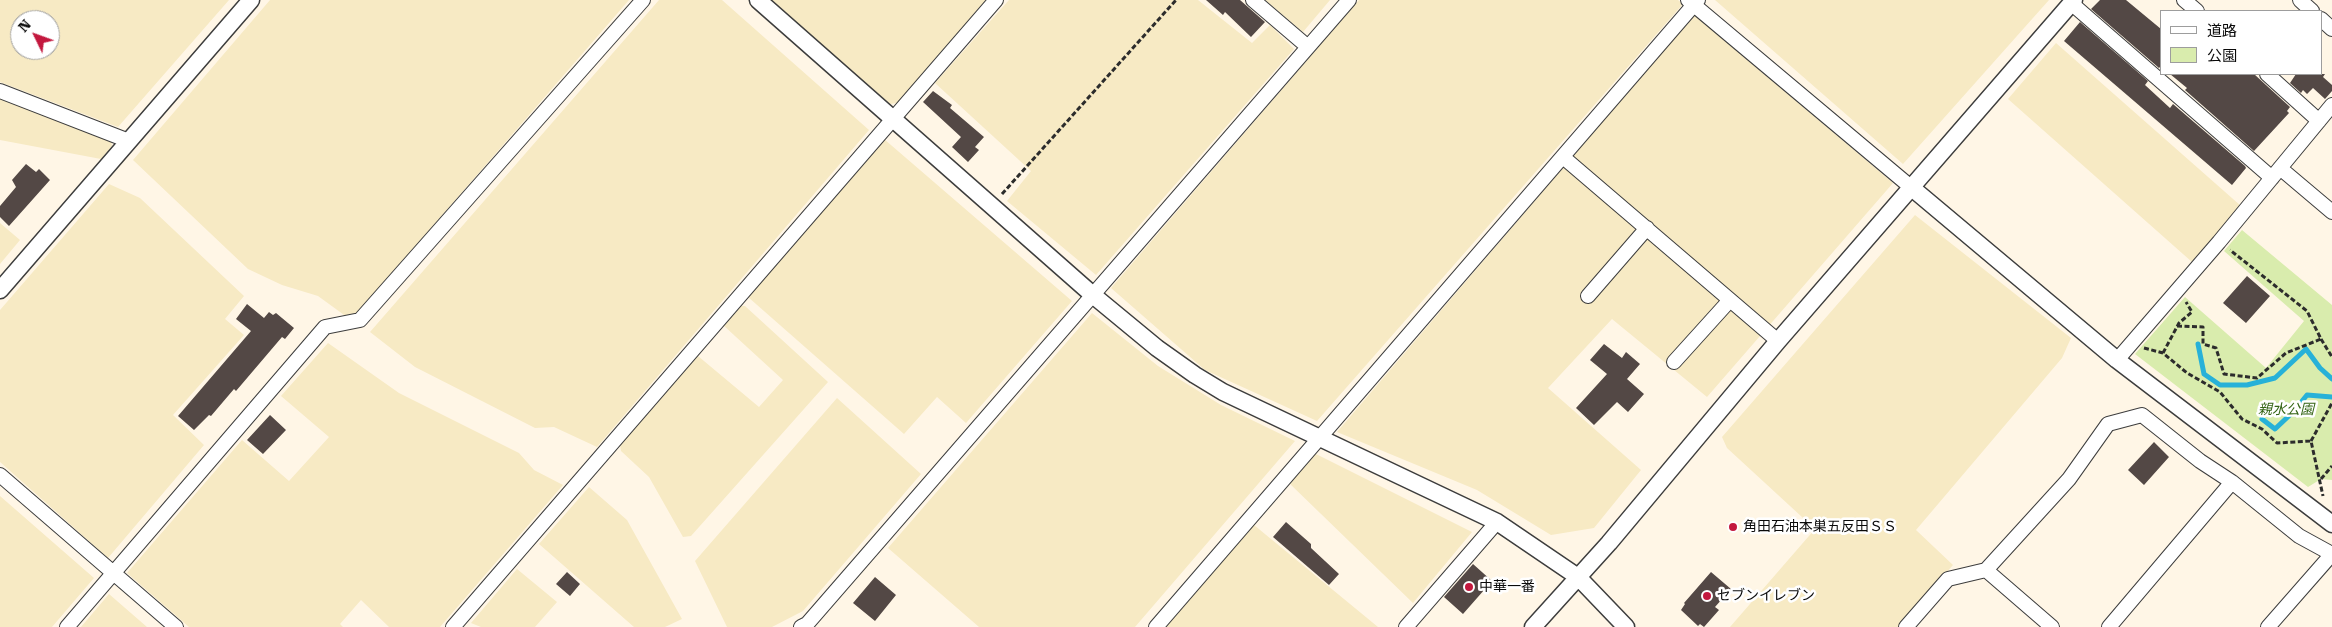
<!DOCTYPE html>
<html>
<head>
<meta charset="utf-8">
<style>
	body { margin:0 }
	#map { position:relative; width:2332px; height:627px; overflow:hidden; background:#fff6e6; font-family:"Roboto Serif","Noto Sans JP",serif }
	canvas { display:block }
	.legend { position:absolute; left:2160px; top:10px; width:162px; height:65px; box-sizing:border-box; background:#fff; border:1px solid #9d9d9d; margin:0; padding:6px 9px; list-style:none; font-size:15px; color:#0a0a0a }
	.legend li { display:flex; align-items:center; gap:10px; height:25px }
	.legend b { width:25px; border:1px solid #9d9d9d }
	.north { position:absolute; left:10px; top:10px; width:50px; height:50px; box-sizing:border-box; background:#fff; border:1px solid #9d9d9d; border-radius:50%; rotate:312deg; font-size:14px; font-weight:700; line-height:20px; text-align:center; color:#0a0a0a }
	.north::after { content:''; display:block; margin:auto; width:18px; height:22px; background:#c3183e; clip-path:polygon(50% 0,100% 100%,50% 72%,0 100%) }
</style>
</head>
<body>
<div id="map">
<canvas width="2332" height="627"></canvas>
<ul class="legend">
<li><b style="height:6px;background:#fff"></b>道路</li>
<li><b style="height:14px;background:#d9ecad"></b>公園</li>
</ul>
<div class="north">N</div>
</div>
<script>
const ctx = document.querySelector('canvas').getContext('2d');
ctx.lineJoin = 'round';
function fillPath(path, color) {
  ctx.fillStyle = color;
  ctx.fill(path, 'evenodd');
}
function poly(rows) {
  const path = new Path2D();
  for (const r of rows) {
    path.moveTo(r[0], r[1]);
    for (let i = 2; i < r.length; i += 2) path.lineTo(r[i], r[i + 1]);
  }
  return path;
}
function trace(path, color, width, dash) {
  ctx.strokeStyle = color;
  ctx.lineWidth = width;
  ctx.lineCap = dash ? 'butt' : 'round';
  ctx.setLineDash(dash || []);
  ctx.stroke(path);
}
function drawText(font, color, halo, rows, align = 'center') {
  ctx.font = font + ' "Roboto Serif","Noto Sans JP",serif';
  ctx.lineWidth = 5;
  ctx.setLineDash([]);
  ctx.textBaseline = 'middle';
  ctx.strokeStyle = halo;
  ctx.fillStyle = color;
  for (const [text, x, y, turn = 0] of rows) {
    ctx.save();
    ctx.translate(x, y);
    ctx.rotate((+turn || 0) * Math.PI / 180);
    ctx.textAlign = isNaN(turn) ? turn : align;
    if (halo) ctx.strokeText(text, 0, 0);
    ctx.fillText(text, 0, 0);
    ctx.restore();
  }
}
const farmland = poly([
	[0,0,229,0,118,127,0,82],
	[20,20,50,20,50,50,20,50],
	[270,0,629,0,351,320,318,296,282,285,248,269,133,160],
	[659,0,722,0,869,130,597,447,554,427,535,428,415,367,370,332],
	[769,0,987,0,903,102,890,104],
	[1009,0,1198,0,1252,43,1270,25,1294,49,1096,275,1007,201,1031,171,935,83],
	[1265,0,1330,0,1303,32],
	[1359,0,1678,0,1683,4,1317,421,1205,370,1111,288],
	[1715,0,2049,0,1903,164],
	[1694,15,1893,183,1707,397,1612,319,1548,388,1641,470,1594,528,1551,535,1477,490,1337,432],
	[2056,43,2241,206,2192,262,2008,99],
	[0,98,111,141,112,146,101,159,0,140],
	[884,139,1072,301,966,423,937,397,904,434,748,297],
	[109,184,140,198,244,296,225,319,244,335,173,415,204,445,108,558,0,462,0,310],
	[1915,215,2071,338,2062,358,1916,530,1953,565,1899,627,1730,627,1815,529,1727,448,1722,437],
	[0,223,20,240,0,264],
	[740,306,745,306,828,382,691,536,683,537,649,477,621,451,620,445,698,356,759,407,783,380,723,325],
	[1092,313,1158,366,1221,405,1295,441,1135,627,979,627,888,548],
	[328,343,399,393,519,453,534,470,563,485,440,627,389,627,361,600,340,624,343,627,189,627,127,573,242,440,289,481,329,437,281,396],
	[837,398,921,474,803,611,772,627,727,627,695,561],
	[1314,453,1472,532,1413,603,1289,483],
	[589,487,627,520,682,619,665,627,634,627,539,544],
	[0,496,94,578,52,627,0,627],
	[1254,525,1378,627,1163,627],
	[517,569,557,602,535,627,481,627,471,623],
	[109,594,147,627,81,627]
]);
const green = poly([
	[2242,230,2332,305,2332,480,2321,479,2308,487,2135,354,2185,297,2266,368,2304,321,2224,251]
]);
const stream = poly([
	[2198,344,2204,374,2220,385,2247,385,2275,378,2306,349,2320,368,2332,379],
	[2262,419,2275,429,2294,411,2307,395,2332,397]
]);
const building = poly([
	[1206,0,1240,0,1265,22,1251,37,1225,12,1223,15],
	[2100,0,2126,0,2161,29,2161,66,2159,68,2091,9],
	[2080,22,2148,81,2145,85,2170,108,2173,104,2245,166,2246,168,2232,185,2064,41],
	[2170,74,2254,74,2290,107,2287,111,2289,113,2254,151,2185,90,2187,88],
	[2296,74,2325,74,2323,77,2332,85,2332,91,2325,99,2313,88,2307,94,2303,90,2301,93,2290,83],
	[933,91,952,105,950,108,984,137,975,147,979,150,968,162,952,147,961,137,923,102],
	[26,164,36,172,39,169,50,180,9,226,0,217,0,206,16,187,12,180],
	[2247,276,2270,296,2246,323,2223,303],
	[247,304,264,318,269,312,273,315,276,313,294,328,285,339,282,337,236,391,234,389,211,416,209,415,194,430,178,416,251,331,236,319],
	[1604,344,1622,358,1626,352,1640,364,1627,379,1644,394,1628,412,1617,402,1594,425,1576,408,1607,374,1590,360],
	[270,415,286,430,263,454,247,440],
	[2154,442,2169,457,2144,485,2128,470],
	[1286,522,1311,544,1311,548,1339,574,1329,585,1273,537],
	[1473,564,1492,581,1463,614,1444,597],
	[567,572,580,584,570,596,556,584],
	[1711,572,1731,589,1715,607,1719,610,1704,627,1700,624,1698,626,1681,610,1685,604,1684,603],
	[875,577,896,595,875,621,853,603]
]);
const path = poly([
	[1002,194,1176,0],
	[2177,326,2203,327,2203,344,2216,348,2224,374,2257,378,2286,353,2321,339,2307,311,2230,250],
	[2321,339,2332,357],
	[2144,348,2163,353,2187,373,2220,392,2242,419,2262,429,2277,443,2311,441,2323,496],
	[2163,353,2179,323,2192,312,2186,302],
	[2311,441,2332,403],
	[2321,479,2332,466]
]);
const minor = poly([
	[1253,0,1308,47],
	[1688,0,1912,188],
	[2184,0,2197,11],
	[2300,0,2312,11],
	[2071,3,2272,178],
	[2321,19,2332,29],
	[2267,74,2319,121],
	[0,91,129,141],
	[1563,157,1778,341],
	[2280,168,2332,212],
	[1588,296,1647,228],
	[2117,360,2219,242,2332,105],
	[1674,362,1730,300],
	[0,475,176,627],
	[1986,570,2052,627],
	[67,627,325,327,360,320,643,0],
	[453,627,996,0],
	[801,627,807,624,1349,0],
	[1156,627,1698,0],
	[1406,627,1497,522],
	[1906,627,1948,579,1986,570,2069,479,2108,424,2142,415,2200,461,2232,482],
	[2109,627,2232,482,2299,536,2332,554,2268,627]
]);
const tertiary = poly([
	[758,0,1094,296,1157,348,1195,375,1223,392,1497,522,1578,577,1626,627],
	[1912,188,2117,360,2332,524],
	[0,290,251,0],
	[1533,627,1609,543,1778,341,2074,0]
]);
const markers = [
	[1733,527,5,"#c3183e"],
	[1469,587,5,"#c3183e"],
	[1707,596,5,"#c3183e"]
];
const parkNames = [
	["親水公園",2286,410]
];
const poiNames = [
	["角田石油本巣五反田ＳＳ",1743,527],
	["中華一番",1479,587],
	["セブンイレブン",1717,596]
];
fillPath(farmland, '#f7eac4');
fillPath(green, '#d9ecad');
trace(stream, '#27b1d8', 5);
fillPath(building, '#534845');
trace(minor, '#3d3d3d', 16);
trace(tertiary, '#3d3d3d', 19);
trace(path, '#2c2c2c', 3, [5, 2.5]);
trace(minor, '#fff', 14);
trace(tertiary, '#fff', 16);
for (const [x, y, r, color] of markers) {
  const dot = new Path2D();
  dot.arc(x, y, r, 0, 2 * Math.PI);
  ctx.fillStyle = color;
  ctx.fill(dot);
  trace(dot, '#fff', 2);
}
drawText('italic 14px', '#356516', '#fff', parkNames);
drawText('14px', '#0a0a0a', '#fff', poiNames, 'left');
</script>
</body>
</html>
